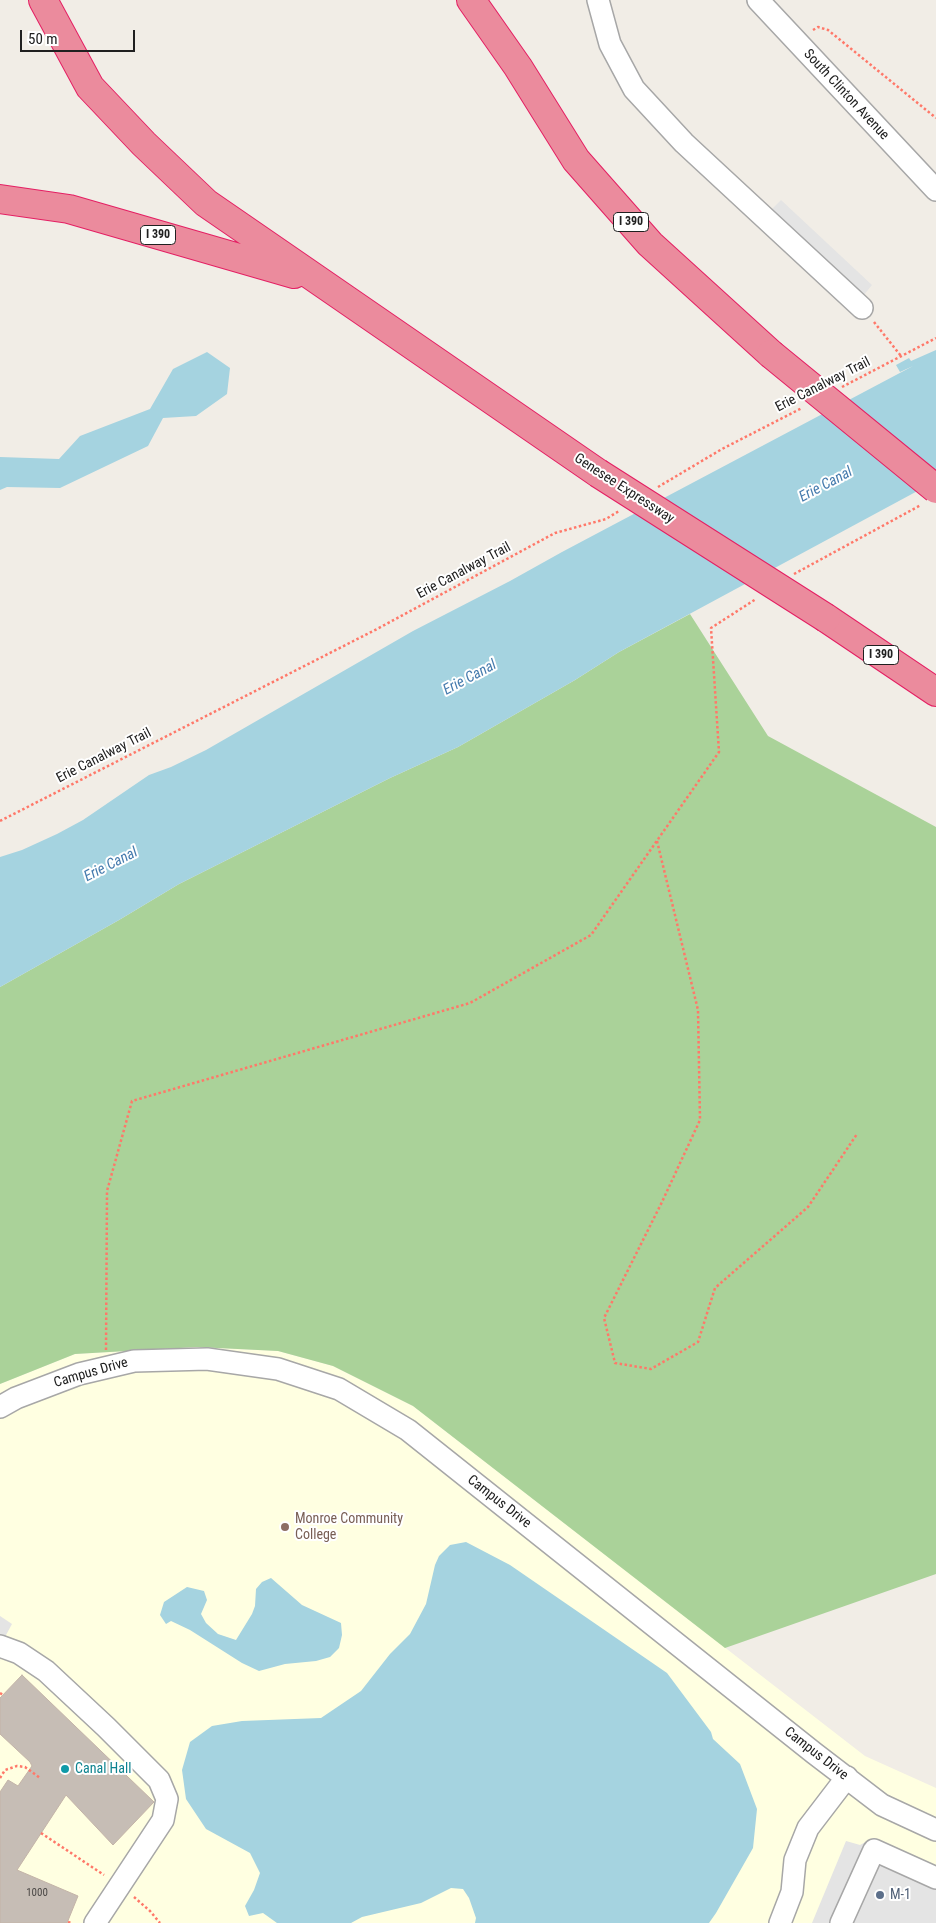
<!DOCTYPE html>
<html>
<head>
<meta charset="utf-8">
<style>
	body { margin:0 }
	#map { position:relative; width:936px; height:1923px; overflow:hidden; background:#f1ede6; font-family:"Roboto Condensed",sans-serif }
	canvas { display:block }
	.scale { position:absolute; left:20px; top:30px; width:115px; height:22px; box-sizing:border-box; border:2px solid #202020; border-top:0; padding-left:6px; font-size:15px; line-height:18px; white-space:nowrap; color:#202020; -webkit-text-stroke:4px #fff; paint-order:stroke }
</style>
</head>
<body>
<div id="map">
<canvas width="936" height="1923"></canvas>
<div class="scale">50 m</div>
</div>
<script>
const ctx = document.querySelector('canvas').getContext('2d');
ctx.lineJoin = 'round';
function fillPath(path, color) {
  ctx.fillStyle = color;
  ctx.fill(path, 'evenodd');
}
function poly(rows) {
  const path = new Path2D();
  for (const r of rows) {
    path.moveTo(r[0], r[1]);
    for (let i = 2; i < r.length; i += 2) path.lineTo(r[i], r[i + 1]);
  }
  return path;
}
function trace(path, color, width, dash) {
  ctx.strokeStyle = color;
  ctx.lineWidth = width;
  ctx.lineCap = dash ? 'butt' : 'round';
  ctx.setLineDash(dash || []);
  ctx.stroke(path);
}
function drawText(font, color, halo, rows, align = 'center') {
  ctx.font = font + ' "Roboto Condensed",sans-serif';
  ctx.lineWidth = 4;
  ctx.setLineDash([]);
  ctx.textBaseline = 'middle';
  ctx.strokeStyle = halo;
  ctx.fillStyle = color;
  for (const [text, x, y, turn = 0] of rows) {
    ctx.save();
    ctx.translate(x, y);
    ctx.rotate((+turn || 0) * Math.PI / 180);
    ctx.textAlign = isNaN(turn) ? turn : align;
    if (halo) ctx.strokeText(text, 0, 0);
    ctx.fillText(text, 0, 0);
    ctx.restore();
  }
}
const education = poly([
	[197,1347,278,1351,333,1366,413,1406,865,1756,936,1788,936,1923,0,1923,0,1384,75,1354]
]);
const forest = poly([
	[690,614,768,736,936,827,936,1574,725,1648,413,1406,333,1366,278,1351,197,1347,75,1354,0,1384,0,987,119,920,179,884,390,778,458,747,575,680,619,652]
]);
const parking = poly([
	[781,200,872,285,863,296,772,209],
	[0,1616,12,1624,6,1635,0,1661],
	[871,1839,936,1867,936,1923,812,1923,846,1841,860,1845]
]);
const water = poly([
	[936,350,936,481,619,652,575,680,458,747,390,778,179,884,119,920,0,987,0,857,22,850,57,834,83,820,149,775,171,767,206,750,413,631,510,581,562,552,913,366,900,372,896,365,909,358,911,361],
	[207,352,230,368,227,394,196,416,163,418,148,446,60,488,7,487,0,490,0,457,59,459,80,436,150,409,173,369],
	[466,1542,510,1565,667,1673,711,1732,713,1739,740,1764,757,1809,753,1848,716,1913,709,1923,475,1923,476,1918,469,1898,463,1889,451,1888,421,1903,362,1917,351,1923,277,1923,263,1913,249,1916,245,1906,254,1890,260,1873,250,1853,206,1829,186,1799,182,1770,190,1742,212,1726,242,1721,321,1718,361,1691,390,1654,410,1634,426,1604,435,1565,439,1556,450,1545],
	[271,1578,302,1605,341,1623,342,1635,339,1648,330,1657,316,1661,285,1664,259,1671,242,1663,190,1630,171,1621,166,1624,160,1615,164,1602,187,1587,204,1591,207,1600,201,1614,206,1623,218,1634,236,1640,252,1614,255,1606,256,1589,262,1582]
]);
const building = poly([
	[22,1675,154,1802,113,1845,66,1795,17,1870,78,1896,67,1923,0,1923,0,1792,8,1780,18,1786,32,1766,30,1762,0,1734,0,1698,22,1675]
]);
const path = poly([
	[813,30,818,27,828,30,936,118],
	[874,322,901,356],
	[842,387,936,338],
	[658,487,722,449,802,408],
	[794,574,921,505],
	[0,821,377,629,555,533,606,519,619,511],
	[657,841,698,1010,700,1120,662,1202,604,1318,615,1363,651,1369,698,1342,715,1288,808,1207,857,1134],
	[106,1350,107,1191,132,1101,470,1003,591,935,719,752,711,628,756,599],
	[0,1693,3,1695],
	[0,1778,5,1770,17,1766,25,1767,40,1778],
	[41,1833,104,1875],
	[134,1897,150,1911,160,1923],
	[68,1922,71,1923]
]);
const minor = poly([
	[598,0,610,44,634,89,684,143,862,308],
	[758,0,936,190],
	[0,1407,16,1398,79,1374,134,1361,207,1359,278,1369,339,1389,408,1430,814,1753,882,1805,936,1830],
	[0,1646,19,1653,46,1671,106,1727,159,1780,167,1799,163,1820,95,1923],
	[780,1923,792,1892,795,1860,808,1828,847,1777],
	[841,1923,874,1850,936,1878]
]);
const highway = poly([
	[43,0,90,87,144,144,206,203,598,473],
	[471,0,518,67,576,160,650,244,771,354],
	[0,199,69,209,294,274],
	[826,618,936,692]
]);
const highwayBridge = poly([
	[771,354,936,489],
	[598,473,826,618]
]);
const markers = [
	[285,1527,5,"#8d6e63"],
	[65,1769,5,"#0f9aa8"],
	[880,1895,5,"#5c6f8a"]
];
const numberNames = [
	["1000",37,1893]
];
const shields = [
	[631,222,35],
	[158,235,35],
	[881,655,35]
];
const shieldNames = [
	["I 390",631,222],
	["I 390",158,235],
	["I 390",881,655]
];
const streetNames = [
	["South Clinton Avenue",846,95,47],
	["Erie Canalway Trail",823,385,-27],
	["Genesee Expressway",624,489,33],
	["Erie Canalway Trail",464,571,-28],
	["Erie Canalway Trail",104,756,-27],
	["Campus Drive",91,1373,-16],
	["Campus Drive",499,1502,38],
	["Campus Drive",816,1754,38]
];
const educationNames = [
	["Monroe Community",295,1519],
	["College",295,1535]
];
const cultureNames = [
	["Canal Hall",75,1769]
];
const serviceNames = [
	["M-1",890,1895]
];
const waterNames = [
	["Erie Canal",826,485,-28],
	["Erie Canal",470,678,-28],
	["Erie Canal",111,865,-27]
];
fillPath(education, '#ffffe1');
fillPath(forest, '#aad299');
fillPath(parking, '#e4e4e4');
fillPath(water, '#a5d3e0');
fillPath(building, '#c6bdb5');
trace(building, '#c4b4a8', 1);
trace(minor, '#a7a7a7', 24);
trace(highway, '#e41f63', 30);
trace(path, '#ff7869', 2.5, [2.5, 2.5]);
trace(minor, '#fff', 21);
trace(highway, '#eb8b9d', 28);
trace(highwayBridge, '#e41f63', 30, []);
trace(highwayBridge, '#eb8b9d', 28);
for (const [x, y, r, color] of markers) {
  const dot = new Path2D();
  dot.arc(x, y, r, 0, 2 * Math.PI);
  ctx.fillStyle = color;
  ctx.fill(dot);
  trace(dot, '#fff', 2);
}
drawText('11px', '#4a4745', null, numberNames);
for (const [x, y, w] of shields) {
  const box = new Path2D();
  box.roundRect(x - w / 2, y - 9.5, w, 19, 4);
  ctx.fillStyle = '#fff';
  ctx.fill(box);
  trace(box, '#202020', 1);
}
drawText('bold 12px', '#202020', null, shieldNames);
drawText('14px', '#202020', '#fff', streetNames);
drawText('14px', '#785e54', '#fff', educationNames, 'left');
drawText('14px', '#0d838f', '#fff', cultureNames, 'left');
drawText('14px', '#4e5e75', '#fff', serviceNames, 'left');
drawText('italic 15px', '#447aad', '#fff', waterNames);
</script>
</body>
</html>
